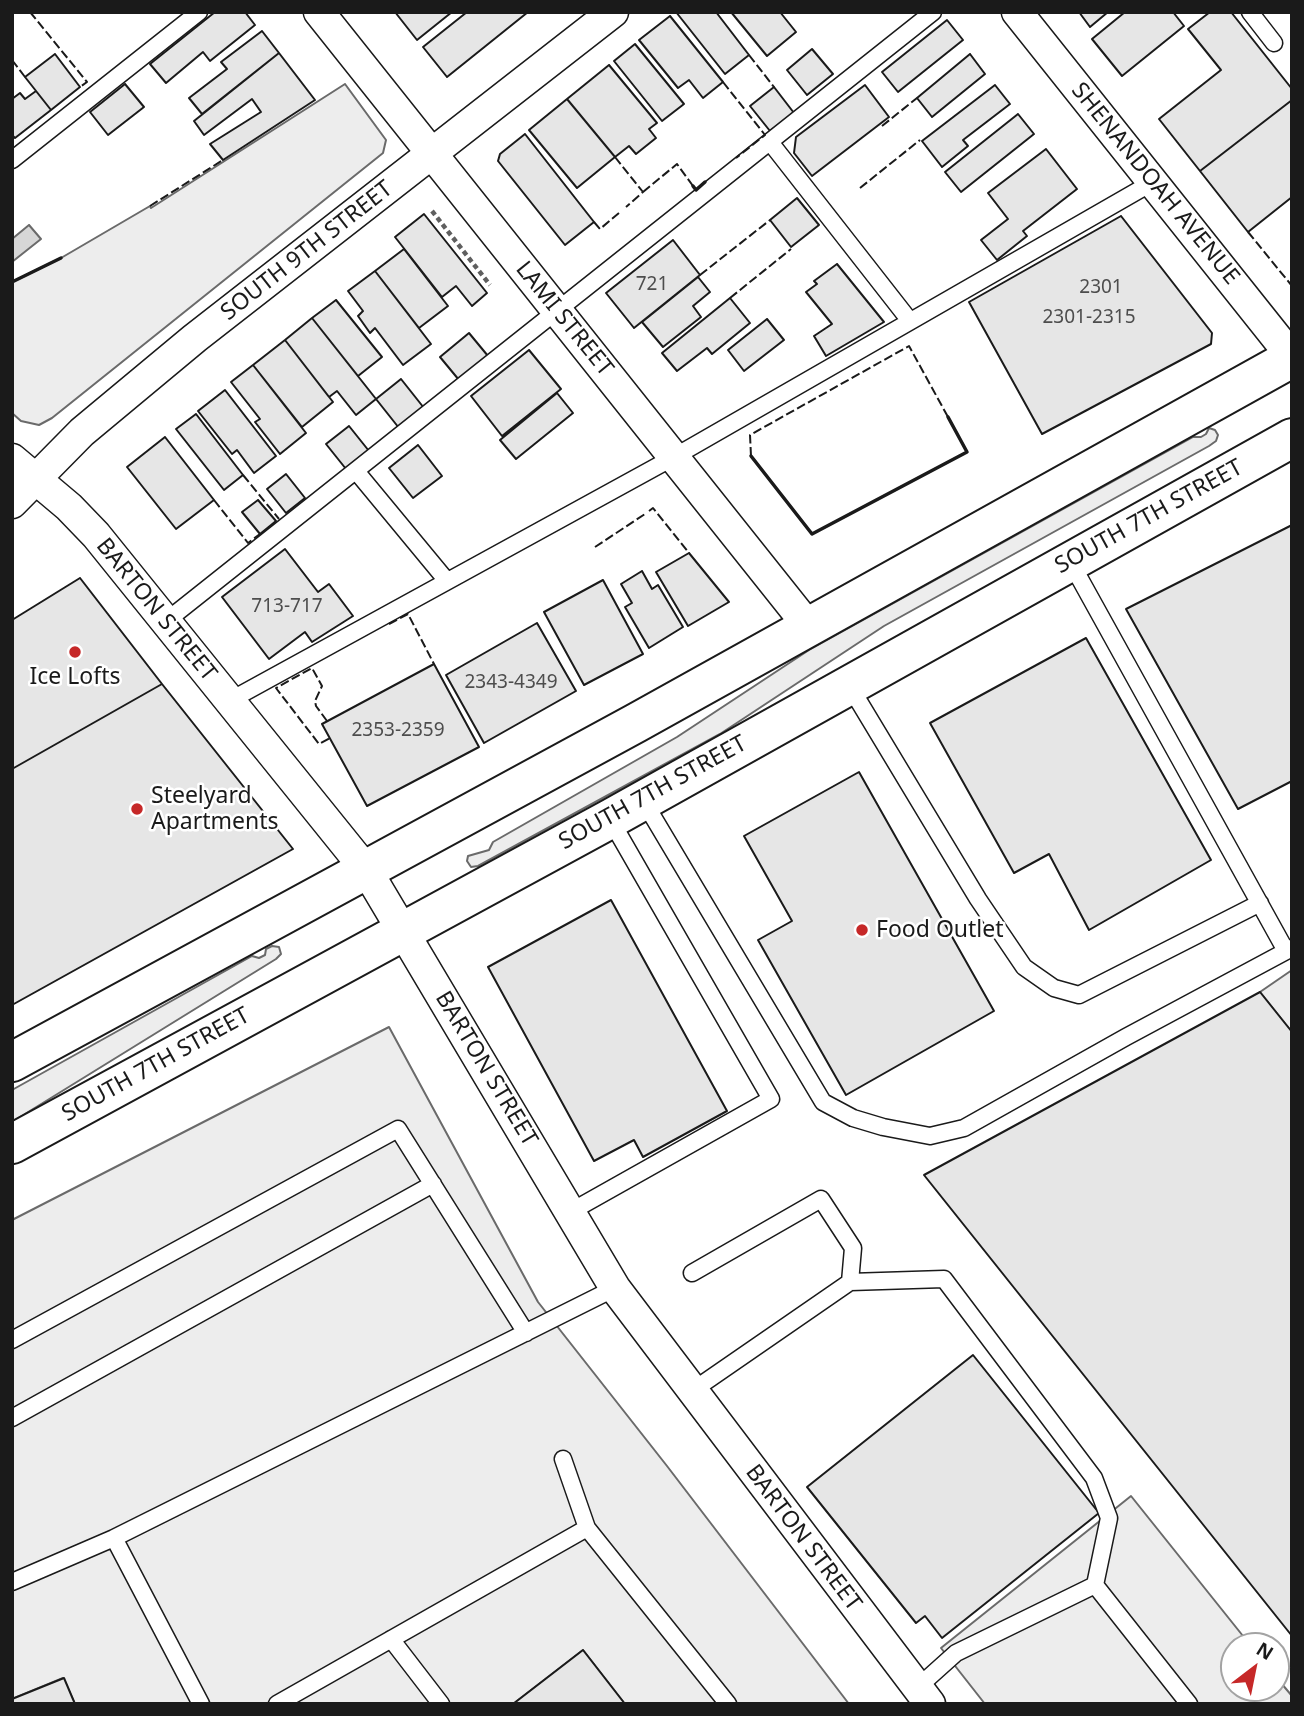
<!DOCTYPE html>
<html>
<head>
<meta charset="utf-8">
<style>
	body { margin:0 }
	#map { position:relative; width:1304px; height:1716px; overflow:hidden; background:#fff; font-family:"Noto Sans",sans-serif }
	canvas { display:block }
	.frame { position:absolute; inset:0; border:14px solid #1a1a1a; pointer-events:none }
	.north { position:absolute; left:1220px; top:1632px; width:70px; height:70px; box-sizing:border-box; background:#fff; border:2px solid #a3a3a3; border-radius:50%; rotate:32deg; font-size:19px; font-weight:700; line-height:28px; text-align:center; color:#1a1a1a }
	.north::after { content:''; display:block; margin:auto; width:24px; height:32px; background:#c62828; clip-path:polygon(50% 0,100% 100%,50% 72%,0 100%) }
</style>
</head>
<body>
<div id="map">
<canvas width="1304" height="1716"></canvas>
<div class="frame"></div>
<div class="north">N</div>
</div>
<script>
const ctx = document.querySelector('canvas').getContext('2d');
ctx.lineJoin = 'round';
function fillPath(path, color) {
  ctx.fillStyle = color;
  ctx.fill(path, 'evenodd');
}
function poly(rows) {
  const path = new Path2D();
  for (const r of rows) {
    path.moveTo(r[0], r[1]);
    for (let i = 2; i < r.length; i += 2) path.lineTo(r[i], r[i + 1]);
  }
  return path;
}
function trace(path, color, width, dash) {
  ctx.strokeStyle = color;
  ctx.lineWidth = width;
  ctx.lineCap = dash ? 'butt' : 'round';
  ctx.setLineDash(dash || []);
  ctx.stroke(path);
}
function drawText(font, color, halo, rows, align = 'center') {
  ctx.font = font + ' "Noto Sans",sans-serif';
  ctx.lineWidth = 5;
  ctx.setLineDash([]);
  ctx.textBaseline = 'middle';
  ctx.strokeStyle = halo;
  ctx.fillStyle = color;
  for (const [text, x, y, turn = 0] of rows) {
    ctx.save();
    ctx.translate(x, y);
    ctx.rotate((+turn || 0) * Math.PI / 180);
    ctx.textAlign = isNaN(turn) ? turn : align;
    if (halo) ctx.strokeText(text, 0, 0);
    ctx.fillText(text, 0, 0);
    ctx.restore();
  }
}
const built = poly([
	[345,84,386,140,383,153,52,418,39,425,21,421,12,413,12,282,61,258,150,206,151,208,345,84],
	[1209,428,1215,430,1218,435,1216,441,1209,446,884,626,720,734,478,866,471,867,467,861,468,856,489,850,493,842,677,737,809,650,1193,437,1201,437,1206,434,1209,428],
	[272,946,279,947,281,954,276,959,12,1122,12,1090,252,956,259,958,265,955,266,949,272,946],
	[1292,970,1292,1032,1260,992,1292,970],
	[389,1027,538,1302,667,1466,849,1704,625,1704,583,1650,513,1704,75,1704,63,1678,12,1699,12,1220,389,1027],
	[1131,1496,1251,1646,1234,1646,1234,1688,1276,1688,1276,1677,1292,1696,1292,1704,985,1704,941,1648,1131,1496]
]);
const water = poly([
	[29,225,41,239,12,262,12,239,29,225]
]);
const building = poly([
	[215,12,245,12,255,25,210,61,203,52,166,83,150,64,215,12],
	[395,12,452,12,417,40,395,12],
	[467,12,528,12,447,77,423,47,467,12],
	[676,12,716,12,749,55,725,74,676,12],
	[731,12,780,12,796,32,767,56,731,12],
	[1079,12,1108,12,1090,27,1079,12],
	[1125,12,1173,12,1184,26,1122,76,1092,39,1125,12],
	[1210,12,1231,12,1292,89,1292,100,1200,171,1159,119,1221,70,1188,29,1210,12],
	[670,16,723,82,703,98,689,80,678,88,639,40,670,16],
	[947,20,963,40,898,92,882,72,947,20],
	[262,31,279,53,202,114,189,98,227,69,221,62,262,31],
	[635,44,684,104,662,121,614,61,635,44],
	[812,49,833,74,807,95,787,70,812,49],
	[279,53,315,100,223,160,210,144,261,112,252,99,204,135,194,121,279,53],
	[55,54,80,87,51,110,25,77,55,54],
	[970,54,985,74,932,117,917,98,970,54],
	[609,65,657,123,649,129,656,138,636,154,629,146,615,157,567,99,609,65],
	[125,84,144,107,108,135,90,112,125,84],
	[865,85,889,117,812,176,794,153,796,137,865,85],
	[995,85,1010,104,963,140,968,146,942,167,922,141,995,85],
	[774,87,794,113,770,131,750,106,774,87],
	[36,91,51,110,15,138,12,135,12,99,20,93,25,99,36,91],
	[567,99,615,157,577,188,529,130,567,99],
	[1292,100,1292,197,1248,232,1200,171,1292,100],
	[1018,114,1034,134,961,192,945,172,1018,114],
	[525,134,594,222,565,245,498,161,500,154,525,134],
	[1046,149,1077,189,1023,231,1027,236,997,260,981,240,1008,219,988,193,1046,149],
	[797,198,819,225,791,247,770,220,797,198],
	[424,214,487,293,472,306,456,286,442,297,395,237,424,214],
	[1121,216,1212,333,1211,344,1042,434,969,302,1121,216],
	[673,240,700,275,634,328,606,293,673,240],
	[404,249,448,306,419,328,375,271,404,249],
	[837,264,884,322,826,356,814,336,832,324,806,292,817,284,814,281,837,264],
	[375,271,431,344,403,365,375,328,370,333,358,316,363,311,348,291,375,271],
	[698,277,710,292,693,306,701,317,663,347,642,322,698,277],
	[730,298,750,323,712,354,707,348,677,371,662,353,730,298],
	[336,300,382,357,358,376,312,318,336,300],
	[312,318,376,399,356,415,337,391,329,397,285,340,312,318],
	[767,319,784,340,744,371,728,350,767,319],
	[469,333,488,356,459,380,440,357,469,333],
	[285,340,333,402,302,427,253,365,285,340],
	[529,350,561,389,502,436,471,396,529,350],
	[253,365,306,433,280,454,255,422,260,419,231,382,253,365],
	[401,379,424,408,399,428,376,399,401,379],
	[225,390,276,456,254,473,237,450,232,454,198,411,225,390],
	[557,393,573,413,516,459,500,440,557,393],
	[196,414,243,475,224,490,176,429,196,414],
	[349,426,369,451,346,469,326,444,349,426],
	[165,437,214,500,176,529,127,467,165,437],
	[418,445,442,476,413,498,389,468,418,445],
	[286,474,305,498,286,513,267,489,286,474],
	[258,500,276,521,260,534,242,512,258,500],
	[1292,525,1292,781,1238,809,1126,609,1292,525],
	[285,549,318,592,329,584,353,616,312,642,305,632,269,659,222,597,285,549],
	[689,553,729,602,688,626,656,572,689,553],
	[642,571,652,589,658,585,683,627,649,648,625,607,632,603,621,584,642,571],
	[80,578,162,684,12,769,12,620,80,578],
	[603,580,643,654,584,685,544,612,603,580],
	[537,623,576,691,484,743,446,675,537,623],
	[1086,638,1211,860,1089,930,1049,854,1014,873,930,723,1086,638],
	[434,664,479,747,367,806,322,724,434,664],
	[162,684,293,849,12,1005,12,769,162,684],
	[859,772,994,1011,846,1095,758,940,792,921,744,836,859,772],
	[611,900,727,1111,643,1157,634,1140,594,1161,488,967,611,900],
	[1260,992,1292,1032,1292,1636,924,1175,1260,992],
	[973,1355,1099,1513,942,1638,925,1616,916,1623,807,1487,973,1355],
	[583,1650,625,1704,513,1704,583,1650],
	[64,1678,75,1704,12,1704,12,1699,64,1678]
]);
const path = poly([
	[432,211,490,285]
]);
const lane = poly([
	[1250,12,1274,43],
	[770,142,910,321],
	[12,160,199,12],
	[356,471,447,581],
	[1070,561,1286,951],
	[165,622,933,12],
	[849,685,978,899,1024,967,1054,988,1079,995,1260,903],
	[229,701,674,457,1153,182],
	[643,800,823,1102,853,1118,883,1127,930,1136,964,1128,1126,1037,1292,948],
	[570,1212,771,1099,610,819],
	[692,1273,821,1199,853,1248,850,1282],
	[12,1340,398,1129,526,1333],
	[692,1391,850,1282,944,1279,1094,1478,1109,1518,1095,1585,1189,1704],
	[12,1418,433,1184],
	[563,1459,587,1528],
	[114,1538,615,1288],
	[12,1582,114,1538,201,1704],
	[391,1639,441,1704],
	[917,1688,956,1653,1095,1585],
	[277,1704,587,1528,728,1704]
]);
const street = poly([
	[319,12,809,627],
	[1017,12,1292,357],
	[12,459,69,507,96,535,367,871,615,1288,930,1704],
	[12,503,82,432,195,338,613,12]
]);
const primary = poly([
	[12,1062,636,723,1292,358],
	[12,1144,610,819,1292,438]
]);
const fence = poly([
	[30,12,87,82,80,87],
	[749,55,774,87],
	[12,60,25,77],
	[723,82,765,135,736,158],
	[882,126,917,98],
	[615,157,643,192,626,207],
	[860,188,920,140],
	[643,192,677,164,693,186],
	[150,206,223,160],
	[594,222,600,229,619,213],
	[1248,232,1292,286],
	[700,275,770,220],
	[730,298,791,249],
	[751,456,750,435,909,346,948,417],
	[243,475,279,519],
	[214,500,248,543,260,534],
	[649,511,653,508,689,553],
	[595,547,645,514],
	[389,624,408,614,434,664],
	[327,721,316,706,315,701,322,686,312,668,276,688,319,744,330,738]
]);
const wall = poly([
	[693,186,696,190,705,182],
	[12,282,61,258],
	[751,456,812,534,967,452,948,417]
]);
const markers = [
	[75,652,7,"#c62828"],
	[137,809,7,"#c62828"],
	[862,930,7,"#c62828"]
];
const numberNames = [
	["721",652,285],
	["2301",1101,288],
	["2301-2315",1089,318],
	["713-717",287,607],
	["2343-4349",511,683],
	["2353-2359",398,731]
];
const streetNames = [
	["SHENANDOAH AVENUE",1155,184,51],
	["SOUTH 9TH STREET",307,251,-38],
	["LAMI STREET",564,319,51],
	["SOUTH 7TH STREET",1149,517,-29],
	["BARTON STREET",156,610,51],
	["SOUTH 7TH STREET",653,793,-29],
	["SOUTH 7TH STREET",156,1065,-29],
	["BARTON STREET",486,1069,59],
	["BARTON STREET",803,1538,53]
];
const poiNames = [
	["Ice Lofts",75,677,"center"],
	["Steelyard",151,796],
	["Apartments",151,822],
	["Food Outlet",876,930]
];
fillPath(built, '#ededed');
trace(built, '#6a6a6a', 2);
fillPath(water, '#d7d7d7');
trace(water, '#6a6a6a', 2);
fillPath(building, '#e6e6e6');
trace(building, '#1a1a1a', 2);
trace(lane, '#1a1a1a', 19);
trace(street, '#1a1a1a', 33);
trace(primary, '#1a1a1a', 42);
trace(path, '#5f5f5f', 4.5, [5, 3.5]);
trace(lane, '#fff', 16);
trace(street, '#fff', 30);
trace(primary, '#fff', 38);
trace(fence, '#1a1a1a', 2, [9, 3.5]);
trace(wall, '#1a1a1a', 3.5);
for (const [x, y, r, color] of markers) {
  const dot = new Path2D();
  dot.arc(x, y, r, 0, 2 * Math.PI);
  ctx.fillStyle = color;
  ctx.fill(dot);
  trace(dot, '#fff', 2.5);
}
drawText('19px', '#4d4d4d', null, numberNames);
drawText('23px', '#1a1a1a', '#fff', streetNames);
drawText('23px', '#1a1a1a', '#fff', poiNames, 'left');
</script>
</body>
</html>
